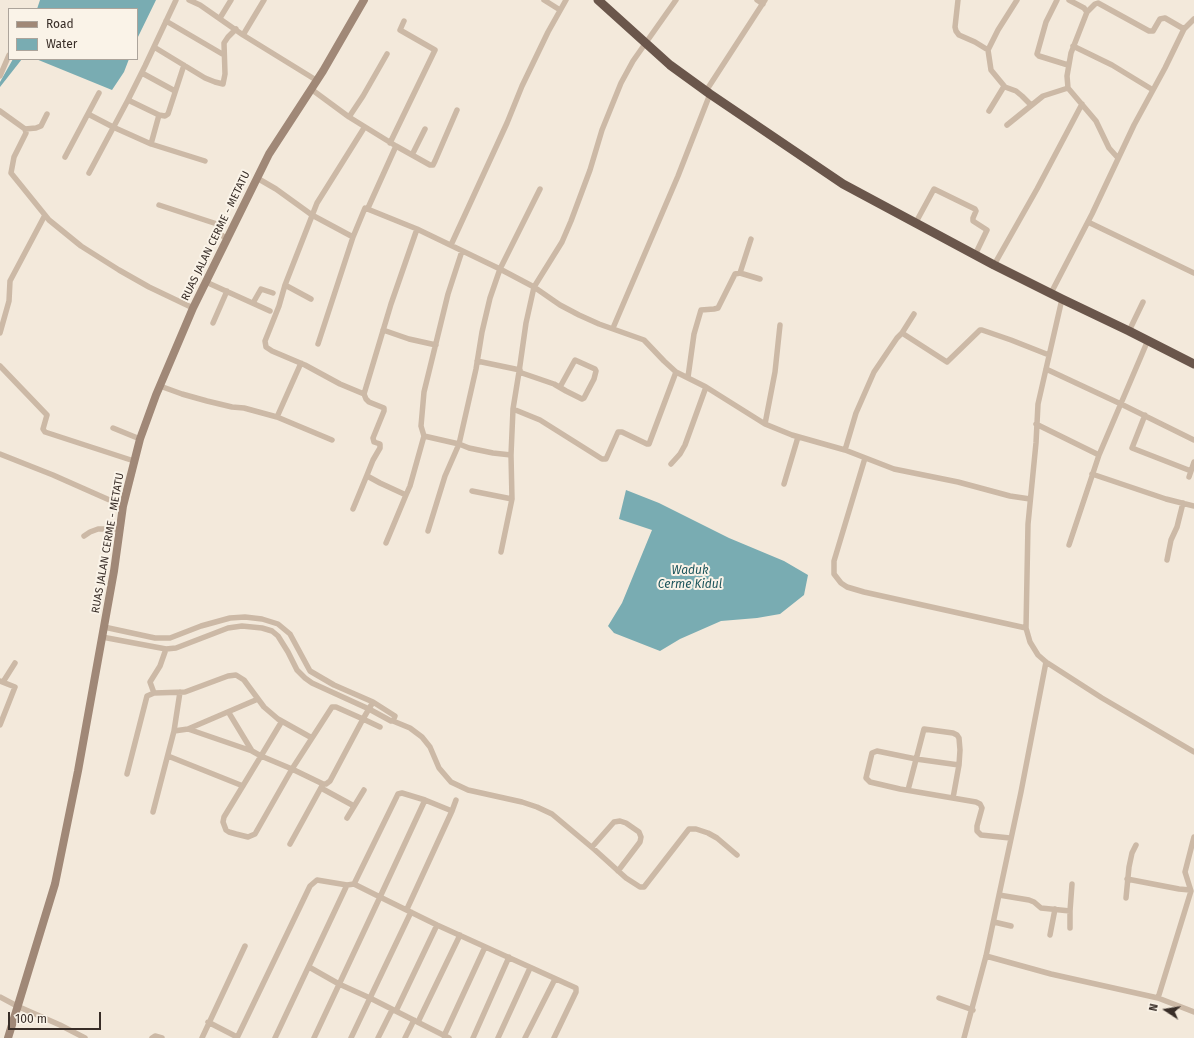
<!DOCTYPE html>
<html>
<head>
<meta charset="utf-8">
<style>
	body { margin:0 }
	#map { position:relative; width:1194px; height:1038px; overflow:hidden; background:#f3e9db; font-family:"Fira Sans",sans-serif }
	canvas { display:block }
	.legend { position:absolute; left:8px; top:8px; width:130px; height:52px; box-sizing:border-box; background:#faf3e8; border:1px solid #aca49b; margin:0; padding:5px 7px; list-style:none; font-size:12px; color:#382d27 }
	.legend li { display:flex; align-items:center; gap:8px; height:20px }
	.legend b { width:20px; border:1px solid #aca49b }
	.north { position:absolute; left:1146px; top:990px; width:40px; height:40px; -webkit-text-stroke:3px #faf3e8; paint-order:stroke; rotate:282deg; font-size:11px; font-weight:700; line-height:16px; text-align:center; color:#382d27 }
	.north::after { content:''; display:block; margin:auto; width:14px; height:18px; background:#382d27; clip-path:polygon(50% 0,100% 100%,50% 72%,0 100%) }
	.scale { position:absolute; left:8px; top:1012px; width:93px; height:18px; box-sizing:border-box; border:2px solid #382d27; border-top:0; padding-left:5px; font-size:12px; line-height:14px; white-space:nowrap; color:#382d27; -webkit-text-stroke:3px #faf3e8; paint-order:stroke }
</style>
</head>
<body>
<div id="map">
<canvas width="1194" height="1038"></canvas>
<ul class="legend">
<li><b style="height:5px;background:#a08877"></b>Road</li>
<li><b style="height:11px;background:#79acb2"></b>Water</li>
</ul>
<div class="north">N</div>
<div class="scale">100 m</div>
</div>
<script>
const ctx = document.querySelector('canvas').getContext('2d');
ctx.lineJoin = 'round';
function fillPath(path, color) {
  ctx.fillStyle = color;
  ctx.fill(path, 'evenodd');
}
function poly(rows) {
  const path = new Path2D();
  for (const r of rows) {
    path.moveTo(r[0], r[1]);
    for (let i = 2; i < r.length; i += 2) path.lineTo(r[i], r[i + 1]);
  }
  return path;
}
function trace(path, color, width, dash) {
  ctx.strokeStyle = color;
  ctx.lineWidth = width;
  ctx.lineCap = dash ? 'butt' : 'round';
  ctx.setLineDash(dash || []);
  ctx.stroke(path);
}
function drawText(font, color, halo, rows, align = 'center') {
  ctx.font = font + ' "Fira Sans",sans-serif';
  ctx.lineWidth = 4;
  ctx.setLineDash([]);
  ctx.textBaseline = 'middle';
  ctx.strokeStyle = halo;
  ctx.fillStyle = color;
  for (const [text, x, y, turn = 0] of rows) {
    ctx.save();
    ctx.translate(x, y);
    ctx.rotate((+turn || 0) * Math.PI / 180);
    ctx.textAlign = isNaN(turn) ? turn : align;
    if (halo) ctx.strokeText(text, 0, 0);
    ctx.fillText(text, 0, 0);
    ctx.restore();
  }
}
const water = poly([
	[40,0,156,0,137,39,137,9,37,9],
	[13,59,22,59,0,87,0,82],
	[36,59,129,59,124,72,112,90],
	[626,490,659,503,729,538,784,561,808,575,804,595,780,614,757,618,721,621,680,639,660,651,614,633,608,626,622,603,652,530,619,519]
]);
const minor = poly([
	[189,0,200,5,243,35,316,80],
	[544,0,560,10],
	[757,0,763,4],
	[958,0,955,27,956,31,959,35,975,42,988,50],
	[1057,0,1046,22,1037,54,1039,56,1068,65],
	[1069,0,1084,8,1087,12,1071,53,1067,76,1068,88,1096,121,1109,148,1118,158],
	[1087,12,1095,4,1098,3,1149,31,1153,31,1160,19,1165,18,1184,29],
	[220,18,231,0],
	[166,21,224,55],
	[243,35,264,0],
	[1073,46,1112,65,1153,90],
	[154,47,205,78,215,82,223,84,225,74,224,43,228,37,236,29],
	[184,65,168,114,165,116,159,115,151,144,205,161],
	[142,73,175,91],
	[0,76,9,55],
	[1005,87,991,70,988,50,998,30,1017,0],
	[311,89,349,117,396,146,368,208],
	[706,91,765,0],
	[0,111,25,129,26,133,14,157,11,173,49,220,81,246,119,270,149,287,193,308],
	[989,111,1003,88,1005,87,1016,91,1022,96,1031,105],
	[88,114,113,127,151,144],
	[159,115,128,100,145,66,176,0],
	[349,117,363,96,387,54],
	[1007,125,1043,96,1068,88],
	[25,129,36,128,41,126,47,114],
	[390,143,435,50,400,30,404,21],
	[396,146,430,165,433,165,435,161,457,110],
	[412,155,425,129],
	[65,157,99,93],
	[89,173,128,100],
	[257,178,276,189,312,215,353,237],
	[159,205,217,224,220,228,220,234,227,239],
	[1088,222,1194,273],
	[915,224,934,189,975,209,976,211,973,218,973,221,987,230,975,255],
	[417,229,391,304,364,394,366,399,369,402,384,408,384,411,373,438,374,442,380,444,380,448,373,460,367,475,369,477,380,483,406,495,410,486,424,436,421,426,424,392,448,294,462,251],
	[451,245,507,123,522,86,548,32,566,0],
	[994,265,1037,189,1082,104],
	[740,273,751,239],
	[206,282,270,311],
	[285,285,311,299],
	[1051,293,1092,214,1134,125,1165,68,1184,29,1194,19],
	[1062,299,1038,404,1036,443,1028,524,1026,628,1030,642,1038,655,1046,662,1102,698,1194,752],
	[253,303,261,289,273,293],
	[213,323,227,291],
	[613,328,678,176,710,94],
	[383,330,409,339,436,345],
	[1129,331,1143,302],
	[0,333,9,301,10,281,45,215],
	[902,333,914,314],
	[318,344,353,237,365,208,417,229,500,269,534,287,560,305,579,315,599,324,644,340,664,361,676,372,706,387,765,424,792,435,845,450,894,469,958,482,1010,496,1030,499],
	[477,361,520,370],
	[301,363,277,417,332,440],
	[0,366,47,415,43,429,45,432,134,461],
	[1046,369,1121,404,1194,440],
	[519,372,526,323,534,287,562,242,571,221,590,170,602,130,621,83,633,61,676,0],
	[688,377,694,334,701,310,714,309,718,308,735,274,740,273,760,279],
	[160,386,182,394,207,401,232,407,244,408,277,417],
	[364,394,340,384,305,365,272,351,266,347,265,341,279,306,285,285,317,203,364,128],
	[513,409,519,372,554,384,566,391,582,399,584,398,594,379,596,371,595,369,575,360,560,387],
	[1145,415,1132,448,1191,471],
	[765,424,775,372,780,325],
	[1036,424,1099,455],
	[113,428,140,439],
	[424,436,459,444,445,476,428,531],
	[845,450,856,413,874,372,897,338,902,333,947,362,980,330,982,330,1011,340,1049,355],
	[0,454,53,475,123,506],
	[511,455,493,453,469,448,459,444,476,369,482,332,490,298,500,269,540,189],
	[865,458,834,561,834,574,841,583,847,587,864,592,1026,628],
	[671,464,680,454,685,445,706,387],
	[1092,474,1166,499,1194,506],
	[1189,477,1194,462],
	[784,484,798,437],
	[472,491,512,499],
	[353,509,367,475],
	[84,536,90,532,98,529,120,529],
	[386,543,406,495],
	[1069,545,1099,455,1148,340],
	[501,552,512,499,511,455,513,409,540,420,602,459,606,459,618,432,622,432,647,444,649,444,676,372],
	[1167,560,1171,540,1177,527,1183,503],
	[102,637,166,649,176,648,228,628,242,626,262,628,272,631,278,636,288,652,297,670,305,678,312,683,369,709,391,721,393,721,395,716,373,702,334,685,310,671,290,634,278,624,262,619,245,617,230,618,201,626,170,638,155,638,104,627],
	[166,649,160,666,150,682,154,693,185,692,228,676,236,675,244,680,264,707,278,719,312,738],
	[0,681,15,687,0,725],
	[3,682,15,663],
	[180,692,174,731,188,729,252,751,261,756,292,769,255,834,248,837,236,834,229,832,226,830,223,822,224,817,261,756,282,721],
	[373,702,363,719,330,781,326,784,323,784,292,769,332,707,336,707,363,719,380,727],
	[229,713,252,751],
	[393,721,410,728,422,737,430,747,439,768,451,782,468,790,522,802,537,807,552,814,595,850,626,878,640,887,644,887,689,829,696,829,708,833,717,838,737,855],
	[188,729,258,699],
	[168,756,243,786],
	[959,765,916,759,877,751,872,753,866,778,870,782,900,789,976,802,980,804,982,808,977,826,977,831,981,835,1010,838],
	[127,774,147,696,154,693],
	[321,788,354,806],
	[908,790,924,729,953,733,957,735,959,738,960,750,959,765,953,798],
	[452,811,456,800],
	[153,812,174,731],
	[347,818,364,790],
	[290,844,323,784],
	[592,847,614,822,620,821,626,823,639,832,641,837,640,842,618,871],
	[1127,879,1179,889,1190,890],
	[354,884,398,794,402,793,425,800,380,897,437,925,576,988,576,992,554,1038],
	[999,895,1029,900,1034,902,1041,908,1070,911,1072,884],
	[1126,898,1129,867,1132,853,1136,845],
	[407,909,452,811,425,800],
	[1070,911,1070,928],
	[994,922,1011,926],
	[1050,935,1055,909],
	[986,956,1051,974,1158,998,1194,1012],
	[309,967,339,984,370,998,411,912],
	[0,997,17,1006,60,1025,85,1038],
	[939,998,973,1010],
	[1158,998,1191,891,1185,872,1194,837],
	[396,1011,437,925],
	[208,1022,237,1037],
	[418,1022,460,935],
	[444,1036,485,947],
	[152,1038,155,1036,162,1038],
	[202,1038,245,946],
	[237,1038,310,886,317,880,347,885],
	[275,1038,347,885,354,884,380,897,314,1038],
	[351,1038,370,998,449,1038],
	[378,1038,392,1010],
	[405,1038,414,1020],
	[473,1038,509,957],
	[498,1038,530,968],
	[525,1038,555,979],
	[964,1038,986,956,1021,792,1046,662]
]);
const secondary = poly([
	[8,1038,55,884,78,771,114,571,123,506,140,439,156,395,193,308,269,154,323,71,364,0]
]);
const trunk = poly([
	[598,0,670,65,710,94,843,184,994,265,1062,299,1129,331,1194,364]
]);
const streetNames = [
	["RUAS JALAN CERME - METATU",216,236,-64],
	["RUAS JALAN CERME - METATU",108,543,-80]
];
const waterNames = [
	["Waduk",690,571],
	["Cerme Kidul",690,585]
];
fillPath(water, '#79acb2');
trace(minor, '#ccb9a6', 5.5);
trace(secondary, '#a08877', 8);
trace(trunk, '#6a564b', 9);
drawText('11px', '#382d27', '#faf3e8', streetNames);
drawText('italic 12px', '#1b545b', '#faf3e8', waterNames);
</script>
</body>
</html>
